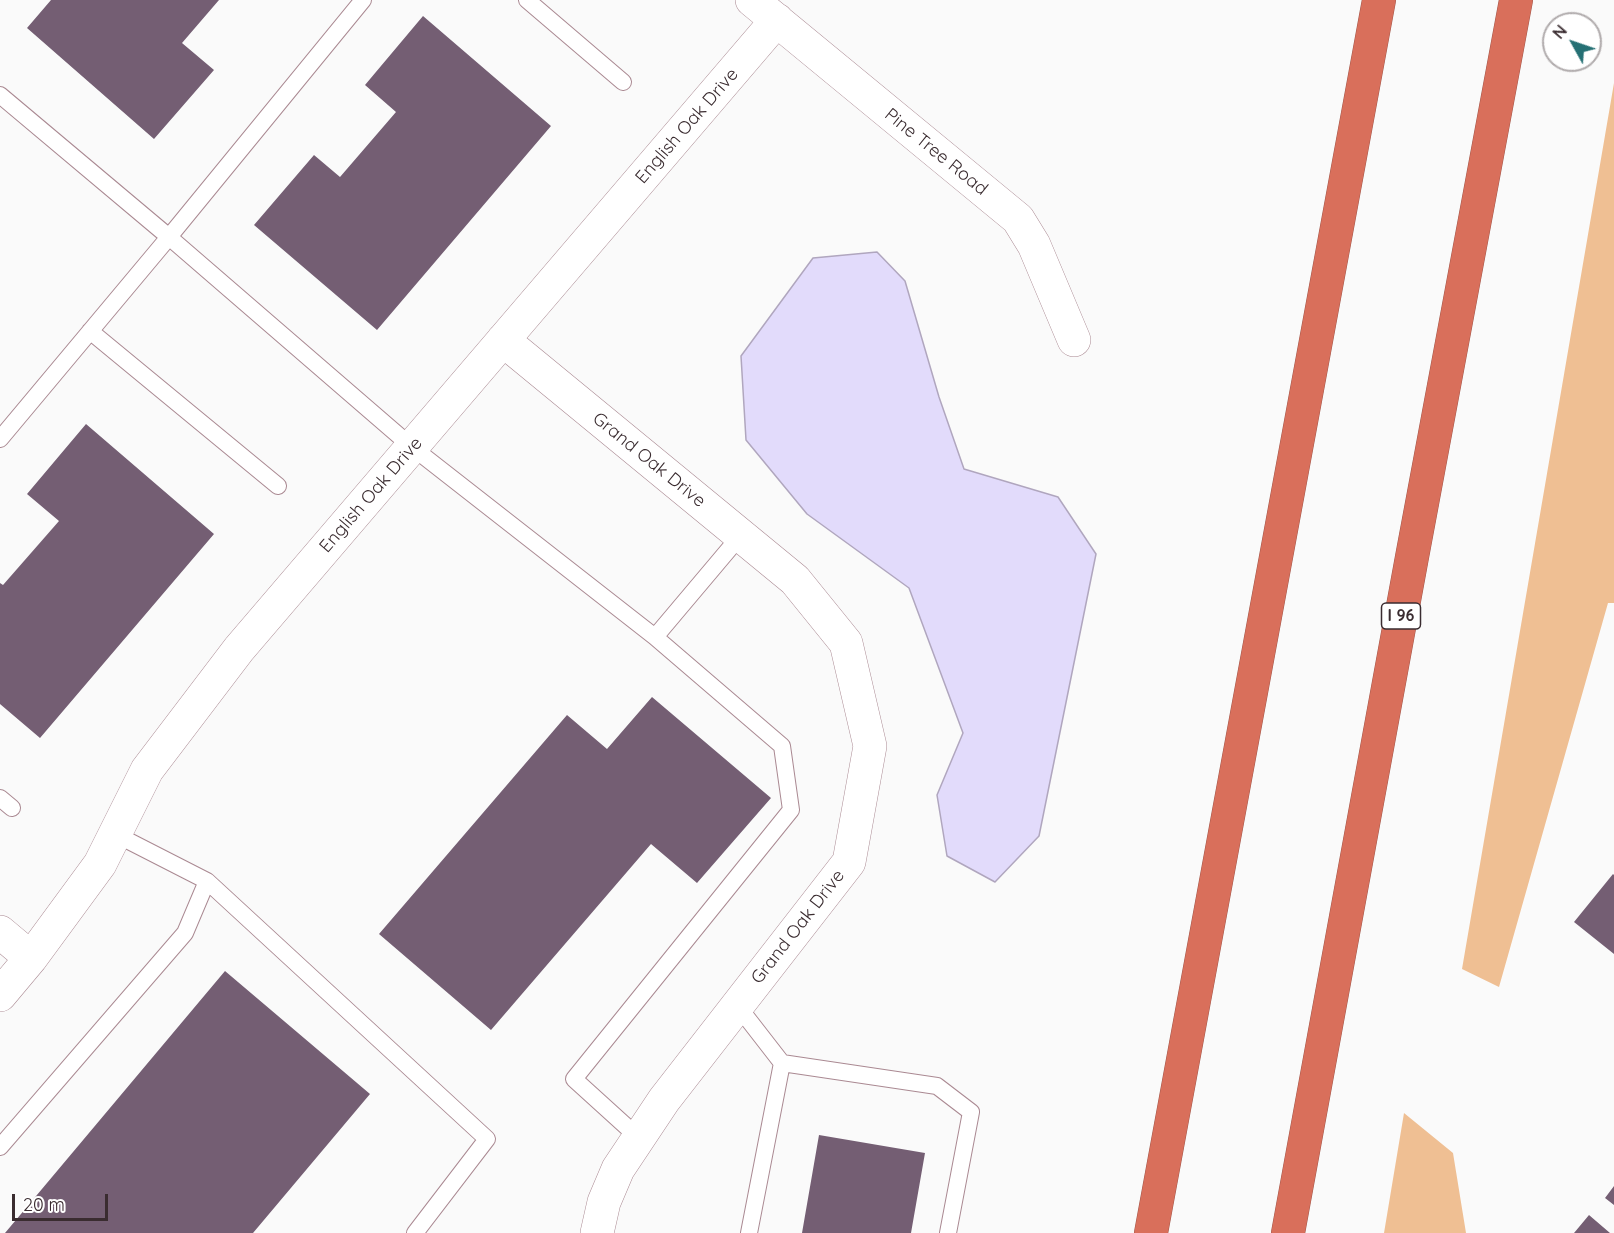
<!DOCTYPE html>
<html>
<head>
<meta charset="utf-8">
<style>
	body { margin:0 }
	#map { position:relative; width:1614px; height:1233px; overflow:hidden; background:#fafafa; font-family:Quicksand,sans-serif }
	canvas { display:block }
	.north { position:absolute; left:1542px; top:12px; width:60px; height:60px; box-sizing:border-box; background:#fff; border:2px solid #b0abac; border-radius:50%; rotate:310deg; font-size:16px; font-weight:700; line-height:24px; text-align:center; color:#3a2c30 }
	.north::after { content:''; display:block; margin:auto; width:21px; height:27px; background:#257074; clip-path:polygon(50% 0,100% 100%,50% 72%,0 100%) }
	.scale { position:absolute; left:12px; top:1194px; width:96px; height:27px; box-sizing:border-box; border:3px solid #3a2c30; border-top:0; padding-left:8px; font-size:18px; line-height:21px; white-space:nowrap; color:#3a2c30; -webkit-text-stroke:4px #fff; paint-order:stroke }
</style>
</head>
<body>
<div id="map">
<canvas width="1614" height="1233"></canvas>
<div class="north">N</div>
<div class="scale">20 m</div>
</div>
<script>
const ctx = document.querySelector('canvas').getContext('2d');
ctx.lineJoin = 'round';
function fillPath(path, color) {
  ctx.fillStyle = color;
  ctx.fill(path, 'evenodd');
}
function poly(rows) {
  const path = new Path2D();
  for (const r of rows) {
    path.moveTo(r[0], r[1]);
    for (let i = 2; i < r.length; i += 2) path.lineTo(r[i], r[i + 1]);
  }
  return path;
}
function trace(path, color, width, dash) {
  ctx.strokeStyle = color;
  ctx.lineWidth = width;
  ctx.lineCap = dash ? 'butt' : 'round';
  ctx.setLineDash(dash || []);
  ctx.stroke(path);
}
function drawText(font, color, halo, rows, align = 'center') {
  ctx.font = font + ' Quicksand,sans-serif';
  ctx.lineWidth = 6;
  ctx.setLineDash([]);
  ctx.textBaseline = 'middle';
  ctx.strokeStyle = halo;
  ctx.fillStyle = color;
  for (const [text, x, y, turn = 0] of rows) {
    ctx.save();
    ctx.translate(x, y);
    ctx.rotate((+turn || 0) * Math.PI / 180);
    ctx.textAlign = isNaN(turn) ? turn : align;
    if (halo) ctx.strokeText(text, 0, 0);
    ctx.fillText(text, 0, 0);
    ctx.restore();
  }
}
const green = poly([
	[1614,83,1614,603,1608,603,1499,987,1462,969],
	[1404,1113,1453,1153,1466,1233,1384,1233]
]);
const water = poly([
	[877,252,905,281,939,397,964,469,1058,497,1096,554,1039,836,995,882,947,856,937,795,963,733,909,588,807,514,746,440,741,356,813,258,877,252]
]);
const building = poly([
	[51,0,219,0,182,43,214,70,154,139,27,28],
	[423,16,551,126,377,330,254,225,314,155,340,177,396,112,365,85],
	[86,424,214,534,40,738,0,704,0,583,3,585,59,521,27,494],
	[652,697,771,798,697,883,651,844,491,1030,379,934,567,715,607,749],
	[1613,874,1614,875,1614,954,1574,922],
	[225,971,370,1094,253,1233,5,1233],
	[819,1135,925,1153,911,1233,802,1233],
	[1614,1186,1614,1205,1605,1198],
	[1589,1215,1610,1233,1574,1233]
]);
const lane = poly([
	[363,0,169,237,412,447,655,637,741,535],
	[527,0,623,82],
	[0,95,169,237,0,439],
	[90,331,278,486],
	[0,798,12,808],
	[115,834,207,881,487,1139,415,1233],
	[737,1005,782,1063,937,1086,971,1112,948,1233],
	[639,1138,574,1079,791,810,782,746,655,637],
	[0,1147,185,933,207,881],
	[749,1233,782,1063]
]);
const street = poly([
	[752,0,1018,219,1034,245,1074,340],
	[503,340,795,580,846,643,870,746,849,862,664,1100,618,1169,604,1202,597,1233],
	[0,932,31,958],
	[0,995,31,958,100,864,147,770,239,649,777,20]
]);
const highway = poly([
	[1151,1233,1379,0],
	[1288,1233,1412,557,1516,0]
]);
const shields = [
	[1401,616,39]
];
const shieldNames = [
	["I 96",1401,616]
];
const streetNames = [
	["English Oak Drive",687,126,-49],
	["Pine Tree Road",936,152,39],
	["Grand Oak Drive",649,460,39],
	["English Oak Drive",371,495,-49],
	["Grand Oak Drive",798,927,-52]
];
fillPath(green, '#efbf93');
fillPath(water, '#e2dbfb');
trace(water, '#b0a6be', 1.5);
fillPath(building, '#745e73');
trace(lane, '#aa8992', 18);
trace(street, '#aa8992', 34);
trace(highway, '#a1584c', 34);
trace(lane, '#fff', 16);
trace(street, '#fff', 33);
trace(highway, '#d96f5b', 33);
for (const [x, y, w] of shields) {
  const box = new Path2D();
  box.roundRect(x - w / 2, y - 13, w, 26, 4.5);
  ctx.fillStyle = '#fff';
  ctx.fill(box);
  trace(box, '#3a2c30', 1.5);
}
drawText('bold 16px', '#3a2c30', null, shieldNames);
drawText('18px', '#3a2c30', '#fff', streetNames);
</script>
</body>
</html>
